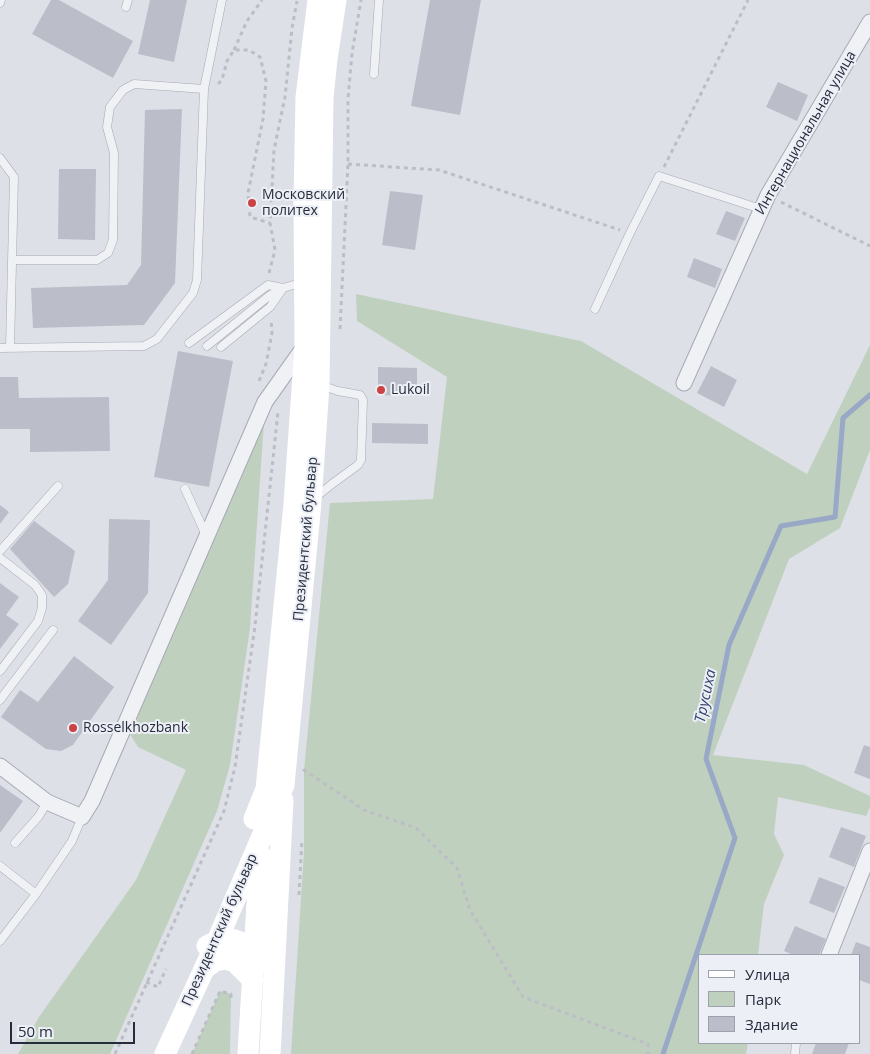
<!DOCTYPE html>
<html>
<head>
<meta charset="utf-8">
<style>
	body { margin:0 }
	#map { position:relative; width:870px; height:1054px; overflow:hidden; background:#dde0e7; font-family:"Open Sans",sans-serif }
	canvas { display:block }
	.legend { position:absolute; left:698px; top:954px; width:162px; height:90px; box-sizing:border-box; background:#eceff5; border:1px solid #9da1ab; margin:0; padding:6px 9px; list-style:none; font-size:15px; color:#272c3d }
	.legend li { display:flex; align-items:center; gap:10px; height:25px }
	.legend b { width:25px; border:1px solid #9da1ab }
	.scale { position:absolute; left:10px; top:1022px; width:125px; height:22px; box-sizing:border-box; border:2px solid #272c3d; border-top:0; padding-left:6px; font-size:15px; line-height:18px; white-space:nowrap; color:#272c3d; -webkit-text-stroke:4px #eceff5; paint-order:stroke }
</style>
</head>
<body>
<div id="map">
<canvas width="870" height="1054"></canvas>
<ul class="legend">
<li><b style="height:6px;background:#fff"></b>Улица</li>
<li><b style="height:14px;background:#c0d0be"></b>Парк</li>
<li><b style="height:14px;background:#bbbec9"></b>Здание</li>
</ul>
<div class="scale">50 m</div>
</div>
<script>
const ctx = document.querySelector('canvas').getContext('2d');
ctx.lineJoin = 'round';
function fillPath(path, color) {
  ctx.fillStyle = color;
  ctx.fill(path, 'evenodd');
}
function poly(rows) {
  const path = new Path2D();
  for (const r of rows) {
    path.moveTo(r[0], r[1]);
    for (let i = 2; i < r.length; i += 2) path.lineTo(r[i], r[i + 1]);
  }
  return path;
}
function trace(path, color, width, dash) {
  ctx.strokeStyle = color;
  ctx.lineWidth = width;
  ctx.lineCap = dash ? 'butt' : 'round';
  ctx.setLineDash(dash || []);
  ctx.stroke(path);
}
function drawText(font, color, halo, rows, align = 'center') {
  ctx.font = font + ' "Open Sans",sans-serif';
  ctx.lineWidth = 4;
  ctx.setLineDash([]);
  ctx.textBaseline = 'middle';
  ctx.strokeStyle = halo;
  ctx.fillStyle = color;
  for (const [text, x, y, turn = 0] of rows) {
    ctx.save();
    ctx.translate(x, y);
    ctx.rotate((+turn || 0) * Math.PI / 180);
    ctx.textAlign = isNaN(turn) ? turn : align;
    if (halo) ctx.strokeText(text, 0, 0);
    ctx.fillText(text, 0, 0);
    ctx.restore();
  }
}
const green = poly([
	[356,294,581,341,807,474,870,345,870,450,840,528,789,559,713,755,804,765,870,796,870,807,866,816,778,797,774,834,784,855,764,904,758,955,699,955,699,1043,748,1043,746,1054,291,1054,304,852,304,770,330,503,433,499,447,377,357,321],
	[264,421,250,628,230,765,217,811,110,1054,18,1054,39,1017,136,880,186,770,138,747,130,734],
	[220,991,231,994,230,1054,192,1054]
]);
const stream = poly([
	[663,1054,735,838,706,759,729,645,781,526,835,517,843,418,870,395]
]);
const building = poly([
	[51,0,59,0,133,41,113,78,32,34],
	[150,0,187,0,174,62,138,54],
	[430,0,481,0,460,115,411,106],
	[778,82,808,95,797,121,766,107],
	[182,109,175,283,144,325,33,328,31,288,127,285,141,265,145,110],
	[59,169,96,169,95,240,58,239],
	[390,191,423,195,415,250,382,245],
	[726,211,745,218,735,241,716,234],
	[694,258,722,269,715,288,687,277],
	[178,351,233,361,209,487,154,477],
	[711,366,737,380,724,407,697,393],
	[378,367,417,368,417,396,378,395],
	[0,377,18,377,19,398,109,397,110,451,30,452,30,429,0,429],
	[372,423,428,424,428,444,372,443],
	[0,505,9,512,0,524],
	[109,519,150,520,148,593,111,645,78,621,108,580],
	[34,521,75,551,68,584,54,597,10,549],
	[0,583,19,597,6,615,19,624,0,649],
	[74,656,114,687,73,745,61,751,46,749,1,717,20,690,38,702],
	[864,745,870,747,870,779,854,773],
	[0,785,23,801,0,833],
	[841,827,866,836,854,867,829,857],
	[819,877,845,887,834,913,809,903],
	[795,926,826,939,819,955,793,955,784,951],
	[856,942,870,947,870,984,859,980,859,955,851,955],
	[816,1043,849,1043,845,1054,812,1054]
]);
const path = poly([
	[234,50,247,21,262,0],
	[218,84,222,80,227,61,234,50,249,50,260,57,266,81,263,119,248,193,250,217,270,223],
	[348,164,439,170,620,230],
	[664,167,748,0],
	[781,202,870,246],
	[269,273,275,250,270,223,274,150,285,97,292,28,297,1],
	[340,329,348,164,348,99,352,53,361,0],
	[259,381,266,364,272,333,271,319],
	[304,769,304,770,364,810,416,828,457,868,470,910,523,997,648,1044,648,1054],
	[299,895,302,839],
	[146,982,158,987,166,969],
	[115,1054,224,811,235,767,255,626,278,412],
	[192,1054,220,991,231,994,231,998]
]);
const service = poly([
	[0,3,1,0],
	[126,7,128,0],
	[374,74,379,0],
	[0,158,14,177,10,348],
	[12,260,97,260,108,253,113,240,114,153,107,127,110,107,123,90,134,84,204,89],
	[595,309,630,233,659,176,761,209],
	[189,343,268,285,283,288],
	[207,346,269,296,283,288,304,282],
	[221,347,270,307,282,290],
	[0,348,144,346,157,339,193,293,197,280,204,89,222,0],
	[185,489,206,535],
	[316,497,332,484,358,465,361,460,363,400,360,395,338,391,320,385],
	[0,551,58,486],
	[0,558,35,585,42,595,42,608,38,621,0,671],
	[0,700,53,630],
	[15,843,39,816,47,802],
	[0,866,36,894],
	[0,941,36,894,72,841,82,817],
	[795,1054,796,1043]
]);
const minor = poly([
	[684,383,768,195,870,22],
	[0,766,47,802,82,817,92,801,265,402,304,347],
	[829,955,870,851]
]);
const secondary = poly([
	[254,819,266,789,294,504,305,346,304,201,306,97,318,0],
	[207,946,217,941,226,939,235,940,246,944,255,952,261,962],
	[204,969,215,961,226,959,235,962,253,980],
	[165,1054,217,941,284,785,311,502,319,385,323,98,327,59,336,0],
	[248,1054,260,854],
	[270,1054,283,800]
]);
const markers = [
	[252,203,5,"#cb4343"],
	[381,390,5,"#cb4343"],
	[73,728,5,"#cb4343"]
];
const streetNames = [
	["Интернациональная улица",806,133,-60],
	["Президентский бульвар",306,539,-85],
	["Президентский бульвар",220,930,-66]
];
const poiNames = [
	["Московский",262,195],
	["политех",262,211],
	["Lukoil",391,390],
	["Rosselkhozbank",83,728]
];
const waterNames = [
	["Трусиха",706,696,-78]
];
fillPath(green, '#c0d0be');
trace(stream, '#98a8c6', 5);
fillPath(building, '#bbbec9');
trace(service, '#a6aab4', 9);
trace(minor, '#a6aab4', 17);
trace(path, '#bcbec5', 3, [4, 4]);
trace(service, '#f0f1f5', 8);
trace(minor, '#f0f1f5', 15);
trace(secondary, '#fff', 21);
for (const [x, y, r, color] of markers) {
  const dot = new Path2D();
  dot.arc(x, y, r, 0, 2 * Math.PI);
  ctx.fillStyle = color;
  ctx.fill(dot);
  trace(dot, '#eceff5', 2);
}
drawText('14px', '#272c3d', '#eceff5', streetNames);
drawText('14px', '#272c3d', '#eceff5', poiNames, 'left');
drawText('italic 15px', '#324470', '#eceff5', waterNames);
</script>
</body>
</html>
